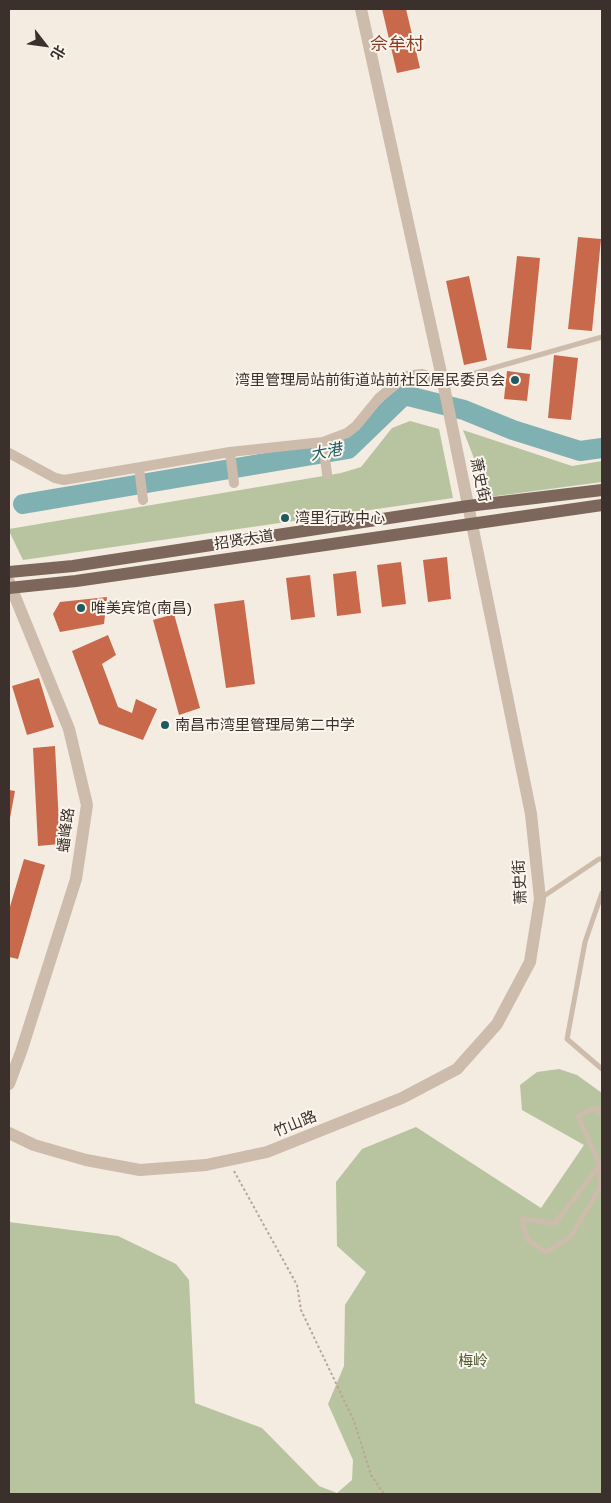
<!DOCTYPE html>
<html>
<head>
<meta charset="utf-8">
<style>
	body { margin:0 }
	#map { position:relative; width:611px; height:1503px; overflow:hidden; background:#f4ebe1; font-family:"Golos Text","Noto Sans SC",sans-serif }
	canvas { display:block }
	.frame { position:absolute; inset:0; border:10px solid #3b302b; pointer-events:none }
	.north { position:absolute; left:20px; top:20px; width:50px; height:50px; -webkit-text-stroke:4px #fbf5ee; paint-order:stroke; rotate:120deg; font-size:14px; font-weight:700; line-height:20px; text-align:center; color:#3b302b }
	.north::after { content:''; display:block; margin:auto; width:18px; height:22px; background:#3b302b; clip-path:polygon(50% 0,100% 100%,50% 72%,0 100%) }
</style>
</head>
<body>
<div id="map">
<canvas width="611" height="1503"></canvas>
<div class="frame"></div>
<div class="north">北</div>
</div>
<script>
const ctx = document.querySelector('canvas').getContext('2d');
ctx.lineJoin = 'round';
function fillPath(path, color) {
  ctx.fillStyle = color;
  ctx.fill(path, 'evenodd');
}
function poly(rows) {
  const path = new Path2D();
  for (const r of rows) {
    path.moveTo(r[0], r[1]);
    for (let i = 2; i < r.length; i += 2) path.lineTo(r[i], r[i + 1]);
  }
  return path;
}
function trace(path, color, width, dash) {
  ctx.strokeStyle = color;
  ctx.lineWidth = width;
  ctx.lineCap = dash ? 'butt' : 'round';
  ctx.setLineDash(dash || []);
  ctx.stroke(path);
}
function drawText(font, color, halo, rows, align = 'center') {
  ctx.font = font + ' "Golos Text","Noto Sans SC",sans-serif';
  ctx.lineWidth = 4;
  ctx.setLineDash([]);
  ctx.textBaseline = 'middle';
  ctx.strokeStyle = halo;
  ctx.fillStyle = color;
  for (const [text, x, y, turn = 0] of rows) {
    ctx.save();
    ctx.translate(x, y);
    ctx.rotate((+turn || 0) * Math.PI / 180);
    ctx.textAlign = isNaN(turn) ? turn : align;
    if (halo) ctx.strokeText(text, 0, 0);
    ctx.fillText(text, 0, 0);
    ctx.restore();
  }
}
const green = poly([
	[410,421,439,429,453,498,23,560,9,531,9,529,341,473,361,467,392,428],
	[463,430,572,466,602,461,602,482,489,497],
	[559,1069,577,1075,602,1093,602,1494,9,1494,9,1222,118,1236,176,1264,189,1280,195,1403,262,1428,319,1486,337,1493,352,1480,353,1460,328,1404,344,1366,345,1305,366,1272,337,1246,336,1182,362,1149,416,1127,541,1208,584,1145,522,1110,520,1085,537,1072]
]);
const river = poly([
	[23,504,348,449,404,395,464,410,513,430,580,451,602,448]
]);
const building = poly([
	[382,9,406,9,420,68,397,73],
	[578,237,601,239,592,331,568,329],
	[517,256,540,258,531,350,507,348],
	[469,276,487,360,464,365,446,281],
	[554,355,578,358,571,420,548,418],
	[507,371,530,374,527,401,504,399],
	[447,557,451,599,428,602,423,560],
	[401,562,406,604,382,607,377,565],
	[356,571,361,613,337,616,333,574],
	[310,575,315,617,291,620,286,578],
	[107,597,104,624,60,632,53,614,60,602],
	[244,600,255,684,226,688,214,604],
	[174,614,200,708,179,715,153,620],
	[108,635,116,655,102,664,118,707,132,713,136,699,157,709,143,740,99,724,72,651],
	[39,678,54,727,27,735,12,686],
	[55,746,60,844,38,846,33,748],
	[9,790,15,791,10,818,9,818],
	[24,859,45,865,18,959,9,957,9,910]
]);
const path = poly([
	[234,1171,297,1285,301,1310,354,1421,371,1475,384,1494]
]);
const service = poly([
	[444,382,602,337],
	[602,893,585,942,567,1039,602,1069],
	[541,898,599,859,602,859],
	[600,1165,555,1223,522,1219,527,1239,546,1252,570,1237,587,1210,601,1186,600,1165,578,1116,596,1108,602,1114]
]);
const minor = poly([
	[323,442,327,474],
	[230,452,234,483],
	[9,453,55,478,64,480,230,452,323,442,347,433,356,426,379,398,406,376,422,374,443,382],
	[139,468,143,500]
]);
const tertiary = poly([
	[9,582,69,729,87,805,76,879,21,1052,9,1084],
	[9,1133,34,1145,86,1160,140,1170,206,1165,267,1152,402,1098,457,1069,497,1024,530,962,540,899,531,814,443,382,361,9]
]);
const primary = poly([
	[9,572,73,566,468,506,602,490],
	[9,588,76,581,602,505]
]);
const markers = [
	[515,380,5,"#1f5a5e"],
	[285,518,5,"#1f5a5e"],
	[81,608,5,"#1f5a5e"],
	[165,725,5,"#1f5a5e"]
];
const poiNames = [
	["湾里管理局站前街道站前社区居民委员会",505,380,"right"],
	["湾里行政中心",295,518],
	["唯美宾馆(南昌)",91,608],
	["南昌市湾里管理局第二中学",175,725]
];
const streetNames = [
	["萧史街",480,480,78],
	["招贤大道",244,540,-8],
	["蟠峰路",66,830,-83],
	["萧史街",520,882,-93],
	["竹山路",295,1124,-22]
];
const parkNames = [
	["梅岭",473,1361]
];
const waterNames = [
	["大港",326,452,-11]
];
const quarterNames = [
	["佘牟村",397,44]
];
fillPath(green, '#b8c4a0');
trace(river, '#7fb0b2', 20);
fillPath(building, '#c8694b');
trace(path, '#b9a596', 2, [2.5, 2.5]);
trace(service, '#cdbbac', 5);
trace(minor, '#cdbbac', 10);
trace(tertiary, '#cdbbac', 12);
trace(primary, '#7d675c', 12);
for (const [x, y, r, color] of markers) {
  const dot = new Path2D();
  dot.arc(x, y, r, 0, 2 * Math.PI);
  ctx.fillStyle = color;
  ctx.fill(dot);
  trace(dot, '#fbf5ee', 2);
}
drawText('15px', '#3b302b', '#fbf5ee', poiNames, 'left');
drawText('15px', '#3b302b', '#fbf5ee', streetNames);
drawText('15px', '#4a5a2e', '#fbf5ee', parkNames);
drawText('italic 16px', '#1f5a5e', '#fbf5ee', waterNames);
drawText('18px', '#8c3b22', '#fbf5ee', quarterNames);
</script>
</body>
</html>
